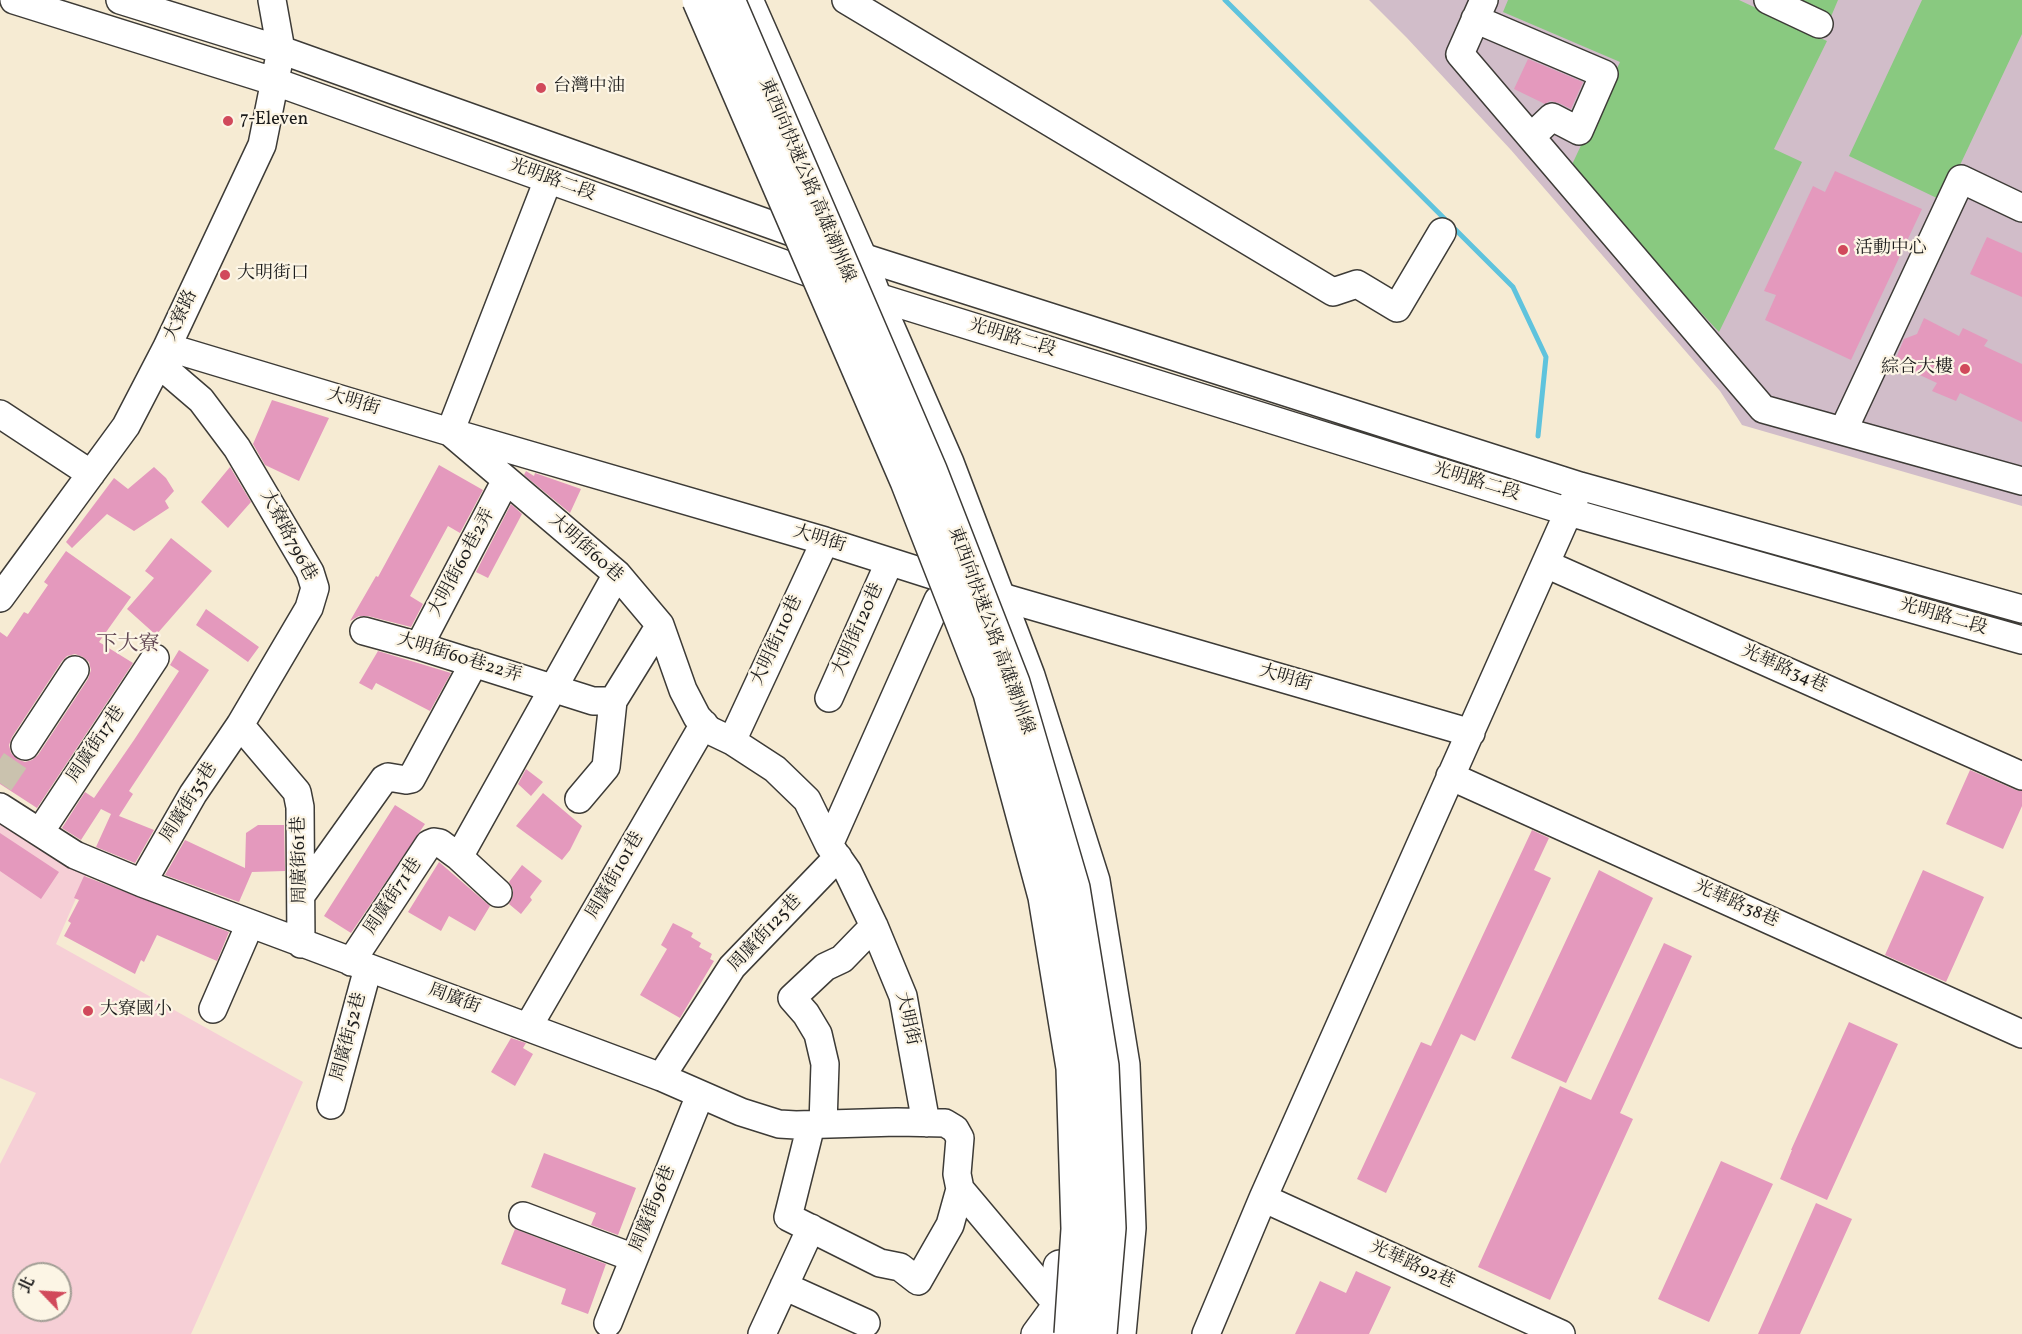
<!DOCTYPE html>
<html>
<head>
<meta charset="utf-8">
<style>
	body { margin:0 }
	#map { position:relative; width:2022px; height:1334px; overflow:hidden; background:#f6ebd3; font-family:Vollkorn,"Noto Serif TC",serif }
	canvas { display:block }
	.north { position:absolute; left:12px; top:1262px; width:60px; height:60px; box-sizing:border-box; background:#fcf5e5; border:2px solid #a29e95; border-radius:50%; rotate:295deg; font-size:16px; font-weight:700; line-height:24px; text-align:center; color:#1c1c1c }
	.north::after { content:''; display:block; margin:auto; width:21px; height:27px; background:#d1495b; clip-path:polygon(50% 0,100% 100%,50% 72%,0 100%) }
</style>
</head>
<body>
<div id="map">
<canvas width="2022" height="1334"></canvas>
<div class="north">北</div>
</div>
<script>
const ctx = document.querySelector('canvas').getContext('2d');
ctx.lineJoin = 'round';
function fillPath(path, color) {
  ctx.fillStyle = color;
  ctx.fill(path, 'evenodd');
}
function poly(rows) {
  const path = new Path2D();
  for (const r of rows) {
    path.moveTo(r[0], r[1]);
    for (let i = 2; i < r.length; i += 2) path.lineTo(r[i], r[i + 1]);
  }
  return path;
}
function trace(path, color, width, dash) {
  ctx.strokeStyle = color;
  ctx.lineWidth = width;
  ctx.lineCap = dash ? 'butt' : 'round';
  ctx.setLineDash(dash || []);
  ctx.stroke(path);
}
function drawText(font, color, halo, rows, align = 'center') {
  ctx.font = font + ' Vollkorn,"Noto Serif TC",serif';
  ctx.lineWidth = 4.5;
  ctx.setLineDash([]);
  ctx.textBaseline = 'middle';
  ctx.strokeStyle = halo;
  ctx.fillStyle = color;
  for (const [text, x, y, turn = 0] of rows) {
    ctx.save();
    ctx.translate(x, y);
    ctx.rotate((+turn || 0) * Math.PI / 180);
    ctx.textAlign = isNaN(turn) ? turn : align;
    if (halo) ctx.strokeText(text, 0, 0);
    ctx.fillText(text, 0, 0);
    ctx.restore();
  }
}
const built = poly([
	[0,817,88,871,56,944,303,1082,191,1334,0,1334,0,1164,36,1093,0,1078],
	[24,1274,60,1274,60,1310,24,1310]
]);
const industrial = poly([
	[1369,0,2022,0,2022,506,1742,425,1720,391,1511,150,1407,38]
]);
const green = poly([
	[1508,0,1739,0,1827,41,1774,149,1802,162,1719,332,1569,171,1620,62,1503,12],
	[1789,0,1838,0,1830,19],
	[1922,0,2022,0,2022,34,1943,201,1849,156]
]);
const stream = poly([
	[1225,0,1513,287,1546,357,1538,436]
]);
const building = poly([
	[1528,59,1583,82,1571,109,1559,103,1550,101,1545,104,1514,89],
	[1835,171,1922,209,1851,360,1765,320,1776,295,1764,291,1813,186,1825,192],
	[1987,237,2022,253,2022,297,1970,274],
	[1924,318,1959,336,1963,328,1988,340,1984,346,2022,364,2022,422,1960,393,1956,401,1932,391,1937,383,1894,363,1904,339,1917,334],
	[272,400,329,418,299,481,265,465,253,444],
	[439,465,483,490,460,533,448,526,410,596,423,604,411,627,368,616,359,616,350,621,376,576,378,577],
	[154,467,166,478,174,491,165,501,169,508,134,531,107,514,72,548,66,542,114,478,128,489],
	[230,467,251,502,228,528,201,502],
	[526,471,534,476,535,473,581,489,570,513,524,475],
	[511,504,522,514,488,578,476,572],
	[171,538,212,571,156,635,127,609,154,578,145,571],
	[66,551,131,597,99,642,133,663,37,808,0,784,0,632,7,637,24,612,28,614,48,585,44,582],
	[75,654,83,657,89,662,91,670,88,679,38,755,32,760,25,762,17,759,11,753,9,745,12,737,62,661,67,656],
	[206,609,259,647,248,662,196,625],
	[179,650,209,670,129,791,133,794,119,816,154,830,135,863,96,847,111,814,101,809,81,840,62,828,85,792,94,798,134,740,179,671,170,665],
	[378,651,451,673,430,711,376,683,372,690,359,683],
	[526,769,543,782,531,796,518,784],
	[1970,770,2016,790,2022,791,2022,806,2003,849,1946,824],
	[543,793,582,826,570,850,562,860,516,826],
	[395,805,425,824,351,933,324,916],
	[258,825,284,825,285,871,252,872,239,902,165,875,185,840,245,868,246,833],
	[1532,830,1549,838,1534,870,1551,878,1475,1041,1461,1034,1386,1193,1357,1179,1421,1042,1431,1046],
	[0,833,59,872,41,899,0,871],
	[439,862,490,906,475,931,449,916,441,931,408,912],
	[522,865,542,881,530,897,532,900,521,914,509,904,513,896,513,889,509,882],
	[1599,870,1653,898,1566,1083,1511,1058],
	[1923,870,1984,897,1946,982,1885,955],
	[84,876,229,932,217,961,157,935,144,962,141,960,135,974,64,936,71,923,68,921,79,900,74,898],
	[673,923,693,933,691,937,701,943,699,947,712,954,710,959,714,961,680,1018,640,995,667,949,661,945],
	[1664,943,1692,956,1620,1113,1633,1119,1550,1300,1478,1267,1560,1086,1591,1100],
	[1849,1022,1898,1044,1827,1200,1780,1179,1792,1150,1791,1150],
	[511,1038,526,1043,523,1048,533,1054,515,1086,491,1072],
	[544,1153,636,1188,618,1235,591,1225,596,1213,531,1187],
	[1721,1161,1773,1184,1709,1322,1658,1299],
	[1816,1203,1852,1219,1800,1334,1758,1334],
	[515,1229,606,1264,588,1314,561,1304,566,1289,501,1264],
	[1356,1271,1391,1287,1369,1334,1295,1334,1320,1281,1346,1293]
]);
const minorTunnel = poly([
	[0,783,25,746]
]);
const minor = poly([
	[14,0,276,82,874,296,1569,512,2022,640],
	[120,0,281,50,859,256,1580,486,2022,609],
	[846,0,1333,292,1357,284,1397,308,1442,232],
	[1484,0,1460,54,1763,409,2022,481],
	[1768,0,1819,24],
	[1475,19,1604,74,1579,131,1552,117,1531,137],
	[548,180,450,432,617,574,660,625,683,690,697,717,709,730,732,741,775,769,807,800,829,845,848,872,874,926,903,996,926,1123],
	[167,347,450,432,825,541,998,596,1471,733],
	[0,414,91,474],
	[1843,431,1961,179,2022,208],
	[1546,564,2022,776],
	[0,598,126,426,167,347,262,145,281,50,272,0],
	[364,631,419,646,593,701,613,701,606,767,579,799],
	[419,646,506,480],
	[829,698,889,563],
	[613,701,660,625],
	[240,725,297,792,300,807,301,944],
	[732,741,825,541],
	[25,746,75,670],
	[1450,776,2022,1034],
	[0,807,75,855,142,883,661,1077,741,1112,779,1124,796,1125,897,1122,945,1123,955,1129,960,1138,957,1174,960,1189,1066,1315],
	[40,832,155,658],
	[829,845,938,600],
	[459,857,617,574],
	[142,883,193,794,240,725,309,608,315,588,310,572,237,448,201,400,159,364],
	[302,894,384,779,388,777,406,780,411,779,474,663],
	[351,962,429,844,434,842,440,843,459,857,498,893],
	[213,1009,250,924],
	[528,1027,704,724],
	[661,1077,732,967,838,857],
	[331,1105,368,968],
	[823,1124,825,1064,818,1034,806,1014,792,998,825,967,842,959,874,926],
	[811,1125,788,1217,880,1263,900,1267,918,1281,950,1225,960,1189],
	[1263,1198,1561,1334],
	[523,1216,634,1258],
	[784,1286,866,1323],
	[608,1323,700,1095],
	[762,1334,811,1228],
	[1035,1334,1057,1304],
	[1206,1334,1263,1198,1576,495]
]);
const major = poly([
	[746,0,859,256,874,296,947,463,1028,676,1093,881,1123,1065,1129,1228,1119,1334],
	[1054,1334,1060,1267]
]);
const highwayBridge = poly([
	[699,0,907,481,990,693,1045,897,1073,1068,1078,1229,1071,1334],
	[728,0,930,470,1013,683,1073,888,1102,1066,1109,1228,1100,1334]
]);
const markers = [
	[541,88,6,"#d1495b"],
	[228,121,6,"#d1495b"],
	[1843,250,6,"#d1495b"],
	[225,275,6,"#d1495b"],
	[1965,369,6,"#d1495b"],
	[88,1011,6,"#d1495b"]
];
const poiNames = [
	["台灣中油",553,88],
	["7-Eleven",240,121],
	["活動中心",1855,250],
	["大明街口",237,275],
	["綜合大樓",1953,369,"right"],
	["大寮國小",100,1011]
];
const streetNames = [
	["光明路二段",552,181,20],
	["東西向快速公路 高雄潮州線",806,181,67],
	["大寮路",182,316,-65],
	["光明路二段",1012,339,17],
	["大明街",353,403,17],
	["光明路二段",1476,483,17],
	["大寮路796巷",287,536,62],
	["大明街",819,540,17],
	["大明街60巷",585,549,42],
	["大明街60巷2弄",463,563,-62],
	["光明路二段",1943,618,16],
	["大明街120巷",859,630,-66],
	["東西向快速公路 高雄潮州線",990,631,70],
	["大明街110巷",778,641,-65],
	["大明街60巷22弄",459,659,17],
	["光華路34巷",1784,670,24],
	["大明街",1285,679,16],
	["周廣街17巷",97,745,-56],
	["周廣街35巷",190,803,-58],
	["周廣街61巷",301,860,-91],
	["周廣街101巷",616,876,-60],
	["周廣街71巷",394,897,-56],
	["光華路38巷",1736,905,24],
	["周廣街125巷",766,934,-47],
	["周廣街",454,1000,20],
	["大明街",906,1019,77],
	["周廣街52巷",350,1037,-75],
	["周廣街96巷",654,1209,-68],
	["光華路92巷",1412,1266,24]
];
const quarterNames = [
	["下大寮",128,646]
];
fillPath(built, '#f6cfd6');
fillPath(industrial, '#d1bdc9');
fillPath(green, '#89c980');
trace(stream, '#5fc3dd', 5);
fillPath(building, '#e499bd');
trace(minorTunnel, '#cac2ae', 27, [27, 14]);
trace(minor, '#3d3b37', 30);
trace(major, '#3d3b37', 36);
trace(minor, '#fff', 27);
trace(major, '#fff', 33);
trace(highwayBridge, '#3d3b37', 36, []);
trace(highwayBridge, '#fff', 33);
for (const [x, y, r, color] of markers) {
  const dot = new Path2D();
  dot.arc(x, y, r, 0, 2 * Math.PI);
  ctx.fillStyle = color;
  ctx.fill(dot);
  trace(dot, '#fcf5e5', 2);
}
drawText('18px', '#1c1c1c', '#fcf5e5', poiNames, 'left');
drawText('18px', '#1c1c1c', '#fcf5e5', streetNames);
drawText('21px', '#624854', '#fcf5e5', quarterNames);
</script>
</body>
</html>
